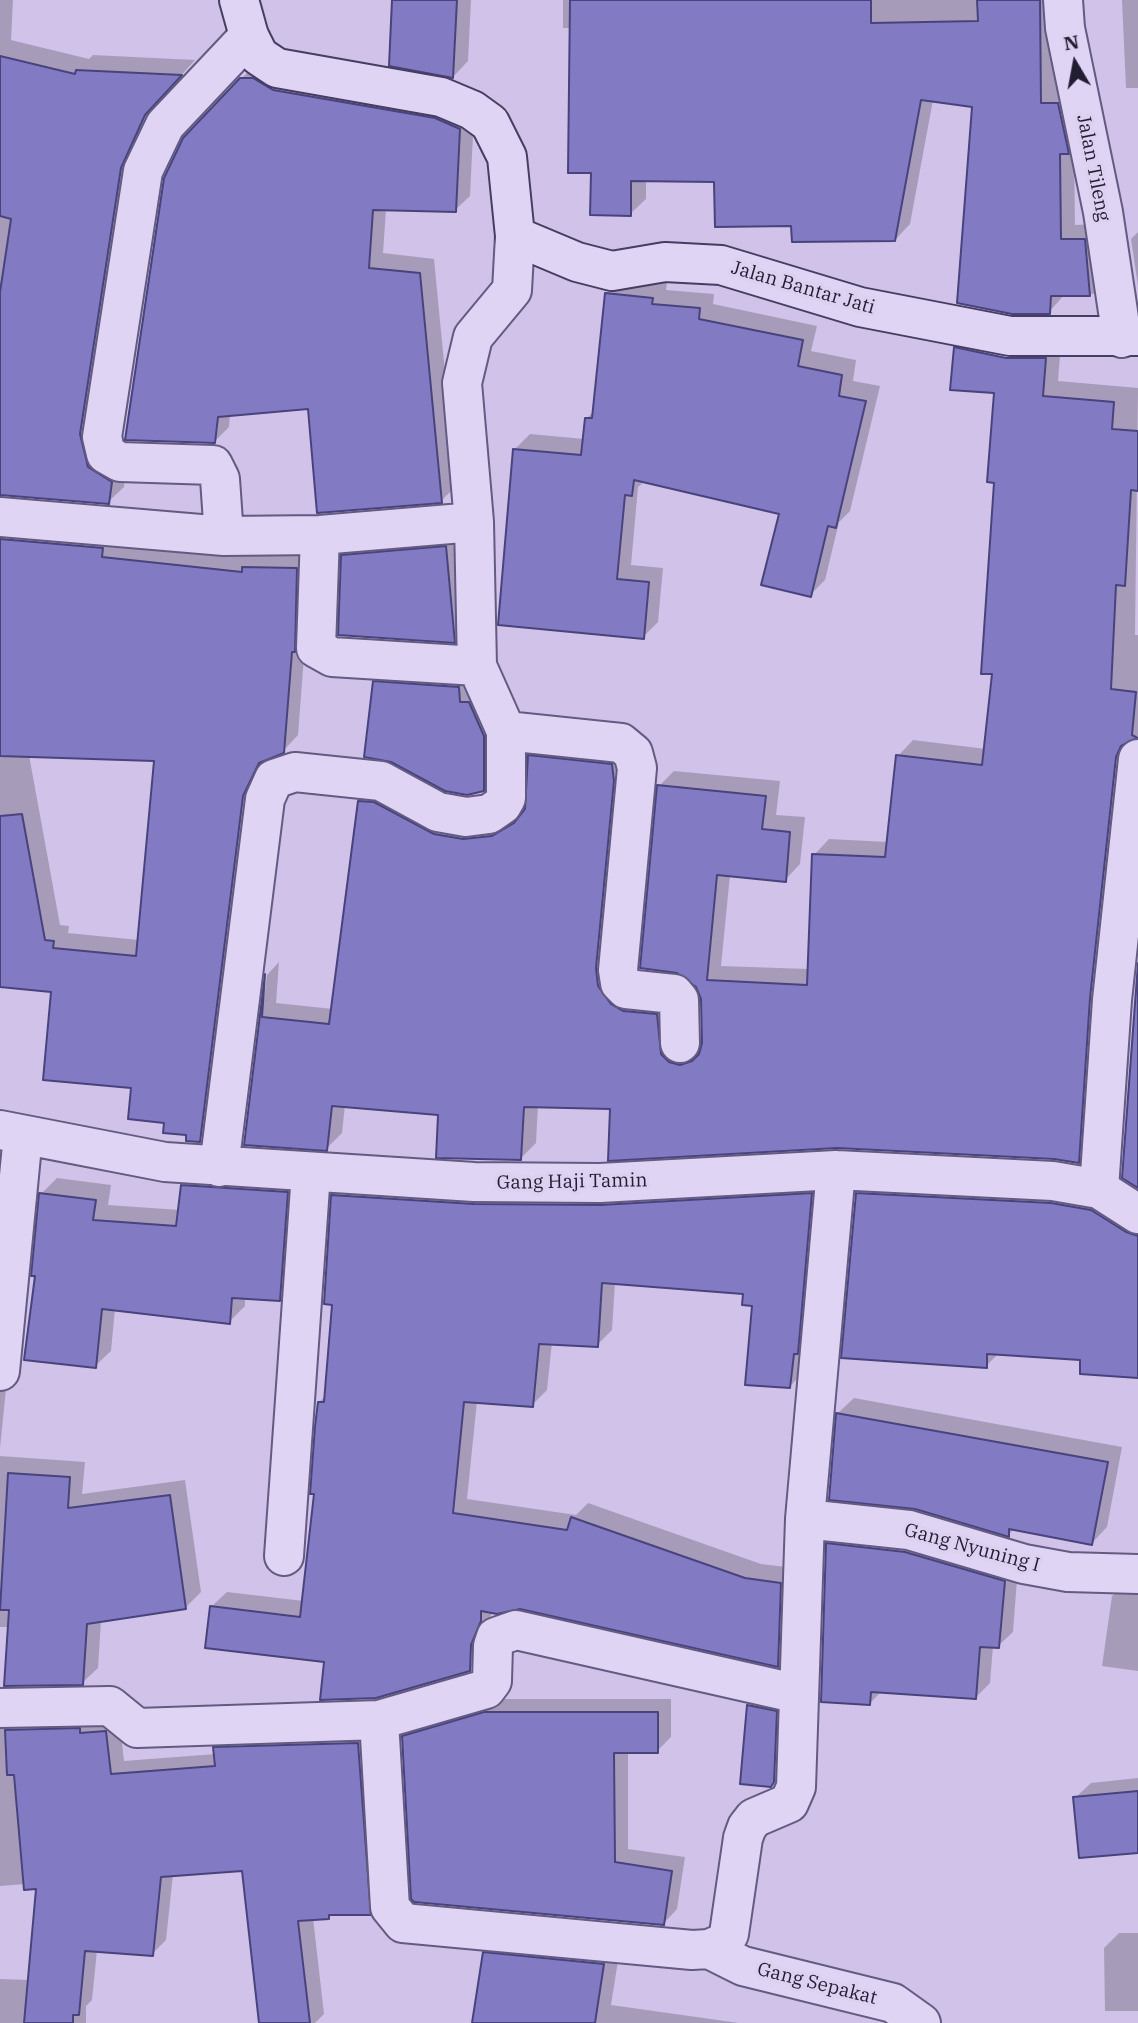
<!DOCTYPE html>
<html>
<head>
<meta charset="utf-8">
<style>
	body { margin:0 }
	#map { position:relative; width:1138px; height:2023px; overflow:hidden; background:#d1c2e9; font-family:"IBM Plex Serif",serif }
	canvas { display:block }
	.north { position:absolute; left:1040px; top:28px; width:70px; height:70px; -webkit-text-stroke:5px #ddd0f1; paint-order:stroke; rotate:350deg; font-size:19px; font-weight:700; line-height:28px; text-align:center; color:#211e32 }
	.north::after { content:''; display:block; margin:auto; width:24px; height:32px; background:#211e32; clip-path:polygon(50% 0,100% 100%,50% 72%,0 100%) }
</style>
</head>
<body>
<div id="map">
<canvas width="1138" height="2023"></canvas>
<div class="north">N</div>
</div>
<script>
const ctx = document.querySelector('canvas').getContext('2d');
ctx.lineJoin = 'round';
function fillPath(path, color) {
  ctx.fillStyle = color;
  ctx.fill(path, 'evenodd');
}
function poly(rows) {
  const path = new Path2D();
  for (const r of rows) {
    path.moveTo(r[0], r[1]);
    for (let i = 2; i < r.length; i += 2) path.lineTo(r[i], r[i + 1]);
  }
  return path;
}
function trace(path, color, width, dash) {
  ctx.strokeStyle = color;
  ctx.lineWidth = width;
  ctx.lineCap = dash ? 'butt' : 'round';
  ctx.setLineDash(dash || []);
  ctx.stroke(path);
}
function drawText(font, color, halo, rows, align = 'center') {
  ctx.font = font + ' "IBM Plex Serif",serif';
  ctx.lineWidth = 7;
  ctx.setLineDash([]);
  ctx.textBaseline = 'middle';
  ctx.strokeStyle = halo;
  ctx.fillStyle = color;
  for (const [text, x, y, turn = 0] of rows) {
    ctx.save();
    ctx.translate(x, y);
    ctx.rotate((+turn || 0) * Math.PI / 180);
    ctx.textAlign = isNaN(turn) ? turn : align;
    if (halo) ctx.strokeText(text, 0, 0);
    ctx.fillText(text, 0, 0);
    ctx.restore();
  }
}
const shadow = poly([
	[0,0,13,0,11,40,89,59,93,55,195,60,161,98,136,151,95,417,126,466,124,487,108,502,0,494],
	[394,0,471,0,468,61,453,77],
	[563,0,1055,0,1056,88,1073,88,1075,225,1100,224,1108,279,1093,294,1065,294,1049,312,973,105,933,100,910,224,895,240,793,224,716,181,646,180,646,199,630,214,593,172,571,28,563,28],
	[1122,0,1138,0,1138,88,1126,88],
	[256,64,474,114,470,196,455,210,386,209,383,253,434,259,456,486,441,501,309,407,230,414,229,427,214,442,241,79],
	[1138,232,1138,286,1131,239],
	[621,279,667,283,666,290,714,294,713,304,817,326,811,351,856,360,853,381,880,386,850,511,839,522,825,580,810,595,781,513,645,481,638,487,631,565,663,568,658,622,643,637,515,449,530,434,585,439,586,419,595,410,606,293],
	[970,333,1061,343,1058,381,1138,388,1135,635,1138,635,1138,736,1131,739,1093,1146,1078,1161,612,1107,538,1105,536,1143,520,1159,440,1113,345,1105,342,1133,326,1149,246,1144,267,975,279,962,276,1003,333,1009,360,801,375,786,509,821,525,812,530,756,545,741,628,750,611,952,672,999,696,1050,701,1049,703,999,659,786,674,771,780,781,776,815,805,817,800,864,785,880,730,875,721,966,809,969,814,855,829,839,888,842,898,756,913,740,986,749,994,673,996,391,955,348],
	[967,348,1015,357,1014,361,967,352],
	[0,516,116,542,256,556,260,552,312,553,298,735,283,751,269,757,258,779,215,1125,199,1141,166,1121,133,1087,53,990,0,985],
	[29,755,156,759,139,940,68,933,69,926,60,925],
	[456,536,465,630,454,641,343,556,354,545],
	[391,667,474,672,499,773,483,789,375,682],
	[198,1170,302,1177,295,1284,279,1300,245,1297,245,1306,229,1322,115,1309,111,1351,95,1366,36,1278,33,1278,41,1194,57,1178,111,1185,108,1205,180,1210,182,1186],
	[873,1178,1067,1188,1138,1213,1138,1377,1082,1358,999,1353,986,1366,858,1194],
	[826,1179,804,1372,789,1387,754,1304,745,1292,615,1282,612,1330,597,1345,552,1342,547,1390,532,1405,477,1401,467,1499,576,1515,588,1503,761,1564,795,1568,792,1650,778,1665,520,1607,493,1611,485,1629,485,1654,469,1669,326,1660,212,1606,227,1592,304,1601,316,1492,319,1402,327,1395,333,1303,333,1195,348,1181],
	[0,1378,7,1379,0,1448],
	[854,1398,1122,1447,1107,1527,1092,1543,1014,1529,1008,1535,915,1507,831,1498,838,1413],
	[0,1456,85,1462,82,1494,185,1480,201,1592,186,1607,101,1620,98,1668,82,1683,9,1627,0,1627],
	[842,1530,1018,1567,1013,1632,998,1646,993,1646,990,1683,975,1698,882,1691,869,1704,828,1544],
	[1128,1580,1138,1581,1138,1671,1102,1666,1112,1596],
	[764,1690,791,1696,787,1769,772,1785,749,1705],
	[500,1699,671,1699,671,1737,657,1751,628,1751,628,1849,685,1857,677,1909,663,1924,404,1737,418,1723],
	[0,1710,119,1717,124,1761,216,1754,215,1748,229,1734,372,1729,384,1899,370,1913,332,1913,328,1917,313,1918,324,2014,315,2023,261,2023,243,1869,173,1874,166,1940,152,1954,97,1950,92,2000,86,2006,86,2023,0,2023,0,1979,29,1980,38,1887,26,1884,0,1886],
	[1138,1778,1138,1851,1075,1798,1091,1783],
	[1119,1933,1138,1933,1138,2011,1105,2011,1104,1948],
	[501,1937,620,1948,611,2005,739,2023,474,2023,484,1953]
]);
const building = poly([
	[392,0,457,0,453,78,389,66,392,0],
	[570,0,871,0,871,23,978,21,977,0,1040,0,1041,103,1058,103,1069,154,1060,154,1061,239,1085,239,1090,296,1051,296,1050,314,1012,314,957,303,972,107,921,100,895,241,792,242,791,226,715,227,714,182,631,181,631,216,590,215,591,173,568,173,570,0],
	[0,56,75,74,76,70,182,75,145,115,121,168,80,434,88,467,112,482,109,504,0,495,0,292,11,219,0,216,0,56],
	[240,78,253,78,273,90,435,118,460,129,456,212,373,210,369,268,420,273,442,503,317,513,308,409,218,417,215,443,125,440,164,178,183,138,240,78],
	[605,293,653,298,652,304,700,308,699,319,803,340,798,366,842,375,839,396,866,401,836,528,828,526,811,597,761,585,779,514,634,480,632,496,625,495,617,579,649,582,644,639,498,625,513,449,581,455,585,418,592,418,605,293],
	[954,347,1006,358,1046,358,1043,396,1114,402,1112,429,1138,431,1138,491,1131,490,1125,586,1116,585,1111,689,1136,692,1132,735,1138,738,1121,746,1116,757,1090,998,1079,1163,1054,1159,837,1148,608,1161,610,1109,524,1107,521,1160,436,1158,438,1115,332,1106,327,1151,244,1145,265,974,262,1017,329,1024,358,801,374,802,434,834,463,839,492,836,514,823,525,809,528,755,612,764,614,781,596,968,598,986,611,1004,623,1011,657,1014,661,1054,669,1062,680,1065,692,1061,699,1054,702,1043,701,999,696,987,677,973,640,968,657,785,766,796,762,829,790,832,786,882,717,875,707,980,807,985,812,854,885,857,896,755,982,765,992,674,981,674,994,483,987,482,994,393,950,390,954,347],
	[0,539,103,548,102,557,242,572,242,567,297,568,295,652,292,652,284,753,259,763,243,796,200,1142,186,1141,186,1135,163,1133,164,1123,128,1119,131,1088,43,1080,51,992,0,987,0,816,22,814,45,940,54,941,53,948,136,956,154,761,0,756,0,539],
	[446,546,455,643,338,635,341,555,446,546],
	[373,681,459,687,460,702,469,702,484,736,484,791,467,795,445,791,391,762,364,757,373,681],
	[1138,963,1138,1188,1122,1178,1138,963],
	[181,1185,288,1192,280,1301,232,1298,230,1324,102,1309,96,1368,24,1360,35,1276,31,1276,39,1193,96,1200,93,1220,176,1226,181,1185],
	[812,1193,798,1354,794,1354,790,1388,745,1385,752,1306,742,1305,743,1294,602,1283,598,1347,539,1344,533,1407,464,1402,453,1513,567,1530,571,1517,745,1578,781,1583,778,1667,520,1609,497,1614,481,1611,481,1621,471,1645,470,1671,376,1698,320,1700,324,1662,205,1648,210,1606,300,1617,314,1494,310,1494,315,1426,318,1402,324,1402,332,1305,324,1304,331,1195,474,1204,600,1205,812,1193],
	[856,1193,1051,1203,1091,1210,1126,1232,1138,1236,1138,1378,1080,1374,1080,1360,987,1354,987,1368,841,1358,856,1193],
	[836,1413,1108,1462,1092,1545,1009,1529,1009,1537,915,1509,829,1500,836,1413],
	[8,1473,70,1477,68,1508,170,1495,186,1609,87,1624,83,1685,4,1686,9,1610,0,1610,8,1473],
	[826,1543,905,1552,1005,1581,999,1648,980,1647,976,1699,871,1692,870,1705,821,1702,826,1543],
	[747,1705,777,1711,774,1782,771,1787,740,1784,747,1705],
	[484,1712,658,1712,658,1753,614,1753,615,1862,672,1871,664,1925,414,1902,411,1899,402,1736,484,1712],
	[80,1728,80,1733,106,1731,111,1774,215,1766,213,1747,358,1743,371,1915,329,1915,329,1919,298,1921,310,2023,259,2023,242,1871,161,1877,153,1956,85,1951,79,2015,73,2015,73,2023,24,2023,36,1889,24,1890,14,1775,7,1775,5,1730,80,1728],
	[1138,1791,1138,1853,1079,1858,1073,1797,1138,1791],
	[483,1952,604,1964,595,2023,472,2023,483,1952]
]);
const street = poly([
	[1063,0,1065,28,1103,212,1122,338],
	[0,517,224,536,320,535,474,522],
	[320,535,316,648,332,657,477,666],
	[224,536,220,479,213,465,120,462,106,454,102,437,143,171,165,125,249,36],
	[506,731,621,743,633,753,637,768,618,970,620,983,626,989,674,994,679,1000,680,1043],
	[0,1130,165,1162,474,1182,600,1183,836,1170,1053,1181,1099,1189,1138,1214],
	[219,1167,265,799,274,779,295,772,381,781,438,812,466,817,489,814,502,805,506,798,506,731,477,666,474,522,462,383,473,337,512,290,515,236],
	[1099,1189,1112,1000,1138,759],
	[0,1371,23,1135],
	[805,1519,909,1530,1024,1564,1068,1572,1138,1574],
	[284,1556,311,1173],
	[0,1708,110,1706,137,1728,379,1720,486,1689,492,1681,493,1646,496,1637,516,1630,799,1694],
	[379,1720,390,1907,403,1923,692,1950,709,1949,723,1943,729,1934,743,1838,747,1827,754,1818,789,1803,796,1787,805,1519,836,1170],
	[709,1949,743,1966,893,2003,921,2023]
]);
const secondary = poly([
	[239,0,249,36,259,56,277,68,441,97,472,110,490,123,507,157,515,236,577,262,612,271,665,262,721,265,860,307,1010,336,1138,336]
]);
const streetNames = [
	["Jalan Tileng",1093,168,79],
	["Jalan Bantar Jati",803,288,16],
	["Gang Haji Tamin",572,1182,-1],
	["Gang Nyuning I",972,1548,15],
	["Gang Sepakat",817,1984,14]
];
fillPath(shadow, '#0003');
fillPath(building, '#827bc3');
trace(building, '#48437d', 2);
trace(street, '#635b81', 42);
trace(secondary, '#453e62', 42);
trace(street, '#e0d4f5', 38);
trace(secondary, '#e0d4f5', 38);
drawText('19px', '#211e32', '#ddd0f1', streetNames);
</script>
</body>
</html>
